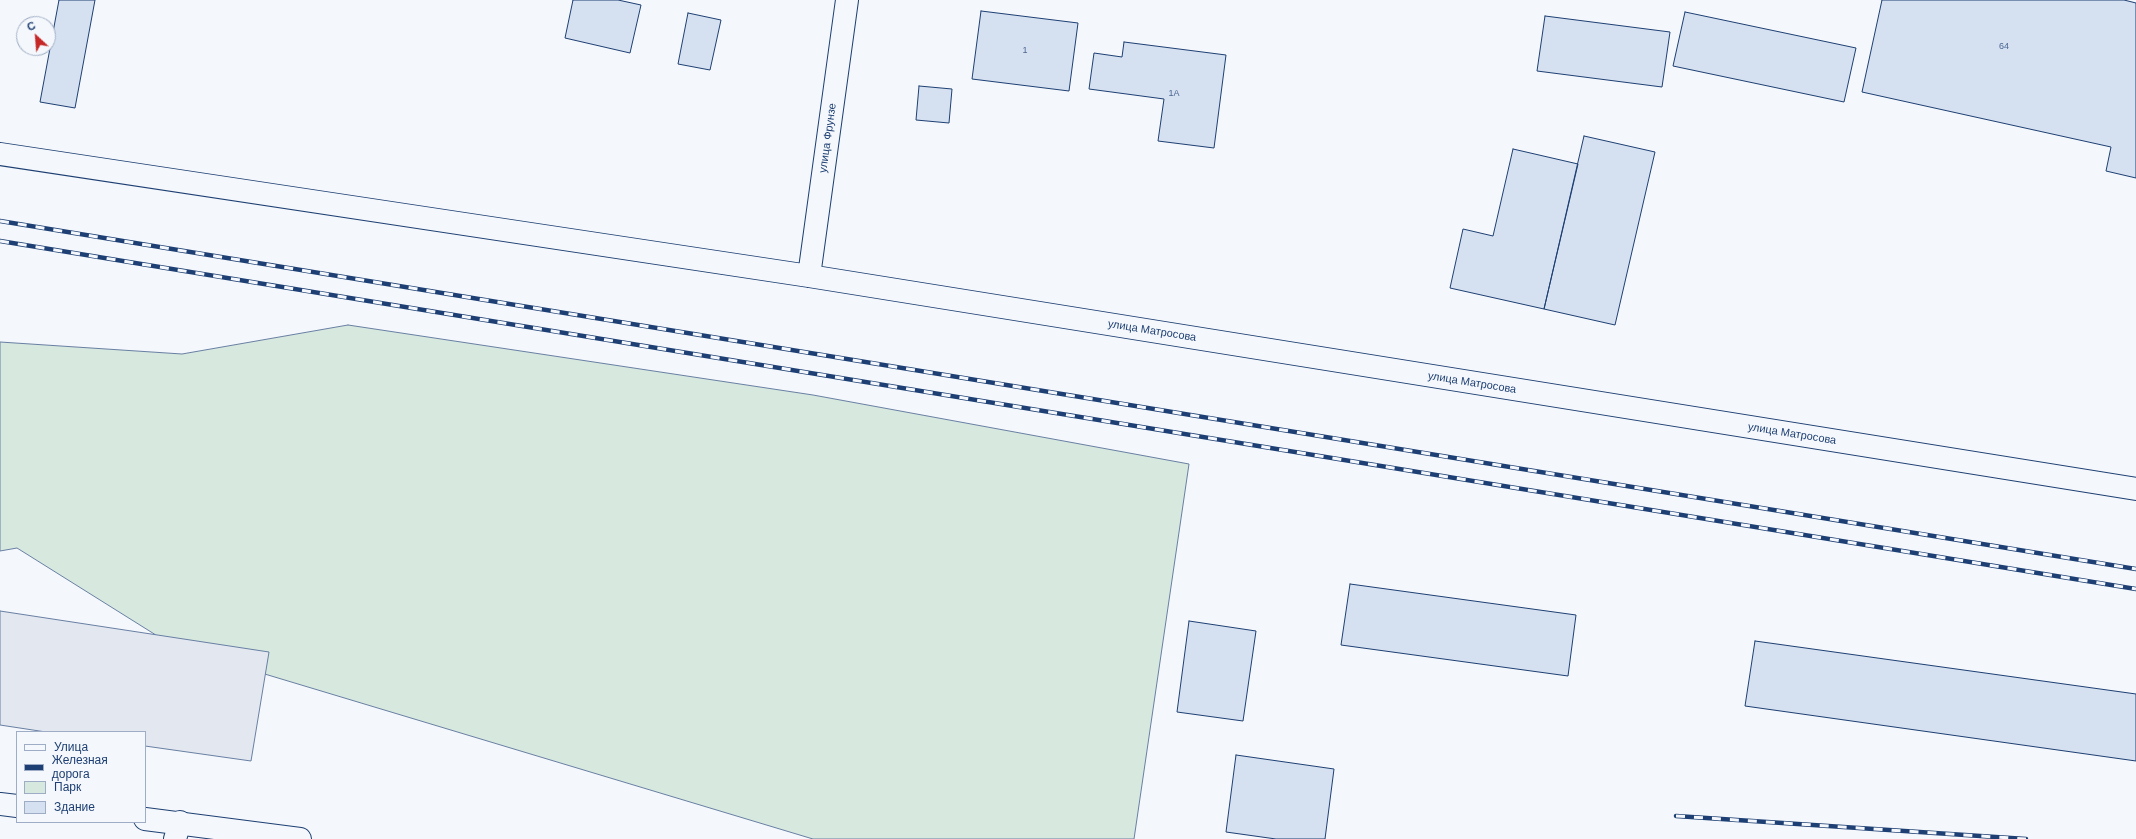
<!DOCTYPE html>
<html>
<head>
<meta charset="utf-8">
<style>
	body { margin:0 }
	#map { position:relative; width:2136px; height:839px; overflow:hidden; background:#f4f7fb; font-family:Arial,sans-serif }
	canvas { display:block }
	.legend { position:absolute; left:16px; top:731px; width:130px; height:92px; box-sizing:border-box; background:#f4f7fb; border:1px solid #9eadc5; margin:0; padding:5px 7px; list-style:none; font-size:12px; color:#1d3f73 }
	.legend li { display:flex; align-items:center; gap:8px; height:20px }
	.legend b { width:20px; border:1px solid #9eadc5 }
	.north { position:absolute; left:16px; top:16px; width:40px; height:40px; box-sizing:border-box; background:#f4f7fb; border:1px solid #9eadc5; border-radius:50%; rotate:334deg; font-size:11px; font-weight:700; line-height:16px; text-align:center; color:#1d3f73 }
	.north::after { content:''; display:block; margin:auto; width:14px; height:18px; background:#c62828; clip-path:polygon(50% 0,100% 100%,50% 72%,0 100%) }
</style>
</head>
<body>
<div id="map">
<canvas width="2136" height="839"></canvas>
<ul class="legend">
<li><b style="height:5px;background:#f4f7fb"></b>Улица</li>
<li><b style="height:5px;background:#1d3f73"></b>Железная дорога</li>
<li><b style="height:11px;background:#d7e8df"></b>Парк</li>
<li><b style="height:11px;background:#d5e0f0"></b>Здание</li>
</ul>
<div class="north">С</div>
</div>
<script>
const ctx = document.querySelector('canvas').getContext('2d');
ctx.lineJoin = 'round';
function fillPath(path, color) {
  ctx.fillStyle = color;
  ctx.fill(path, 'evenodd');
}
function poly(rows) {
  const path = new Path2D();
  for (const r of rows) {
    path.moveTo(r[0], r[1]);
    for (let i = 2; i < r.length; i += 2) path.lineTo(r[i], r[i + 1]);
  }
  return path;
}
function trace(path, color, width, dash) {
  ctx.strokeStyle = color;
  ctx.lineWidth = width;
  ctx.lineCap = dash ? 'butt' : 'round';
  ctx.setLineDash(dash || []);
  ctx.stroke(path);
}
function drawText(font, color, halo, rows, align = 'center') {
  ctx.font = font + ' Arial,sans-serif';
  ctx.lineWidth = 3;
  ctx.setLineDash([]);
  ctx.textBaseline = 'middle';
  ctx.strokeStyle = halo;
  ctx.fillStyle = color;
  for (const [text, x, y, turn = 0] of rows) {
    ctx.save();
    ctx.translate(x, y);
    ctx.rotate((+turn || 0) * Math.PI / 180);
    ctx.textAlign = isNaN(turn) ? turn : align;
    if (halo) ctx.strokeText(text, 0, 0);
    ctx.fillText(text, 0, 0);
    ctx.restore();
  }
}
const green = poly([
	[348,325,813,395,1189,464,1134,839,813,839,175,647,17,548,0,551,0,342,182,354,348,325]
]);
const parking = poly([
	[0,611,269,652,251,761,145,746,145,732,46,732,0,725,0,611]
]);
const building = poly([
	[59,0,95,0,75,108,40,102,59,0],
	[573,0,618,0,641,5,630,53,565,38,573,0],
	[1882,0,2124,0,2136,3,2136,178,2106,171,2111,147,1862,92,1882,0],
	[981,11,1078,23,1069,91,972,79,981,11],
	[1685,12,1856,48,1844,102,1673,66,1685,12],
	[688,13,721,20,710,70,678,64,688,13],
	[1545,16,1670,32,1662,87,1537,71,1545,16],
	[1124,42,1226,55,1214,148,1158,141,1164,99,1089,89,1094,53,1122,57,1124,42],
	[919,86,952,89,949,123,916,120,919,86],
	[1584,136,1655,152,1615,325,1544,309,1584,136],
	[1513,149,1578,164,1544,309,1450,288,1463,229,1493,236,1513,149],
	[1350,584,1576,615,1568,676,1341,645,1350,584],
	[1189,621,1256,631,1243,721,1177,712,1189,621],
	[1755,641,2136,694,2136,761,1745,706,1755,641],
	[1236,755,1334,769,1325,839,1276,839,1226,832,1236,755]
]);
const minor = poly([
	[0,154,809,276,2136,489],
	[809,276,847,0],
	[175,839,180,822]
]);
const major = poly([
	[0,804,17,806],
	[145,819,300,839]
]);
const rail = poly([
	[0,221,2136,569],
	[0,241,2136,589],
	[1676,816,2026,839]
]);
const numberNames = [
	["64",2004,47],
	["1",1025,51],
	["1А",1174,94]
];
const streetNames = [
	["улица Фрунзе",828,138,-82],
	["улица Матросова",1152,331,9],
	["улица Матросова",1472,383,9],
	["улица Матросова",1792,434,9]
];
fillPath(green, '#d7e8df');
trace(green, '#687fa3', 1);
fillPath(parking, '#e3e8f0');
trace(parking, '#687fa3', 1);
fillPath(building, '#d5e0f0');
trace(building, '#1d3f73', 1);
trace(minor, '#1d3f73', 24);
trace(major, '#1d3f73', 24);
trace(minor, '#f4f7fb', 22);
trace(major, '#f4f7fb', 22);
trace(rail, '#1d3f73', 4.5);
trace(rail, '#f4f7fb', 3, [9]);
drawText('9px', '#4b6792', null, numberNames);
drawText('11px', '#1d3f73', '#f4f7fb', streetNames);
</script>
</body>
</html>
